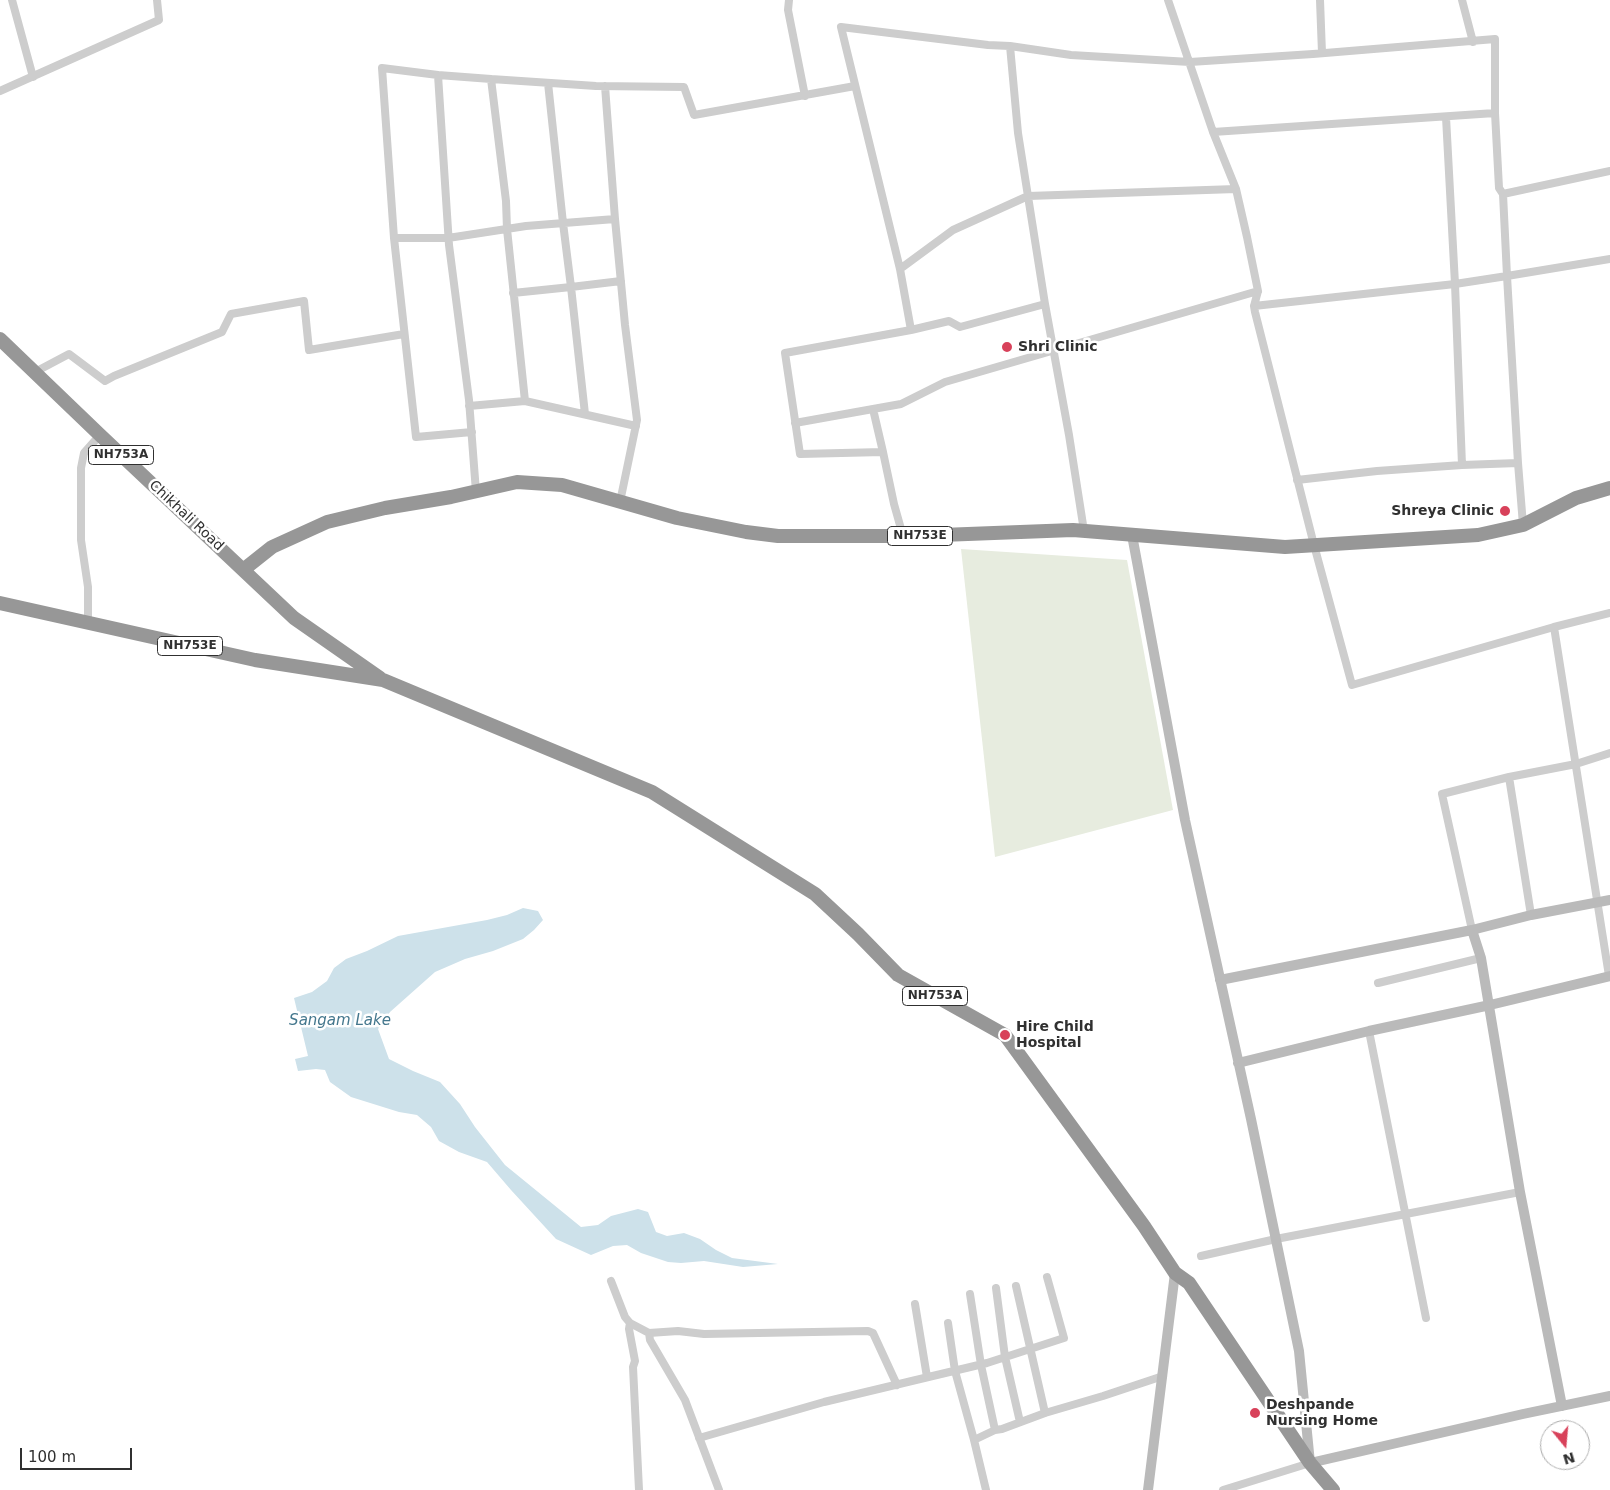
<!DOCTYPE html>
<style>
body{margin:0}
#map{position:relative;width:1610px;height:1490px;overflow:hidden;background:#fff;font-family:"DejaVu Sans",sans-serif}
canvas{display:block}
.north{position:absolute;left:1540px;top:1420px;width:50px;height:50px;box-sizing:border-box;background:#fff;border:1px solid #acacac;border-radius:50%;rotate:163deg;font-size:14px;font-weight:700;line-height:20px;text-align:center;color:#303030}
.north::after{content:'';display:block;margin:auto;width:18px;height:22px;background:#d8415a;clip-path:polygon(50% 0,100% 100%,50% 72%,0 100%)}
.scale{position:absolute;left:20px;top:1448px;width:112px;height:22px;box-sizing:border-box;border:2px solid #303030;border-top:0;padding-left:6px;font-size:15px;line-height:18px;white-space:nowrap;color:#303030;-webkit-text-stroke:4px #fff;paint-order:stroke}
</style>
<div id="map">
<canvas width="1610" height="1490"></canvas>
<div class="north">N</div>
<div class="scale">100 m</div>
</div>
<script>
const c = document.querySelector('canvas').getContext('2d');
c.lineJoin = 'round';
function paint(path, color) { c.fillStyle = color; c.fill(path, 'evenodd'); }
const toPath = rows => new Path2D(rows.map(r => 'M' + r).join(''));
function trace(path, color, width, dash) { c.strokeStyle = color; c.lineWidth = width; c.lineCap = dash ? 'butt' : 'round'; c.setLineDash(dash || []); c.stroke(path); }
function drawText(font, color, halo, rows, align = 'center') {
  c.font = font + ' "DejaVu Sans",sans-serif'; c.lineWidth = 5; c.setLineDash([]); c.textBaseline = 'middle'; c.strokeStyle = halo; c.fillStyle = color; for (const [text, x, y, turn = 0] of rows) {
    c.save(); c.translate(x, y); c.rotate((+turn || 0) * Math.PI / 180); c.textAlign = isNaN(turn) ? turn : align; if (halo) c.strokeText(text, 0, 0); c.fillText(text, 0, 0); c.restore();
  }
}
paint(toPath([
 [961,549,1127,560,1173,810,995,857]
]), '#e7ecdf');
paint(toPath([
 [523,908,538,911,543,920,534,930,523,939,493,951,465,959,435,972,390,1012,378,1029,389,1059,413,1071,440,1082,460,1104,475,1127,505,1165,581,1227,598,1225,611,1216,638,1209,648,1212,656,1232,667,1236,684,1233,700,1239,716,1250,732,1258,778,1264,743,1267,704,1261,681,1263,668,1262,641,1253,627,1245,613,1246,591,1255,556,1239,511,1190,487,1162,459,1152,439,1141,431,1127,417,1115,399,1112,351,1097,330,1082,325,1070,316,1069,298,1071,295,1059,308,1056,294,998,312,992,327,981,334,968,346,959,367,951,398,936,487,920,507,915]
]), '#cde1ea');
trace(toPath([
 [12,0,33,77],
 [789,0,788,10,805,96],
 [1168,0,1213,132,1236,189,1247,237,1258,291,1254,306,1255,312,1314,545,1352,685,1554,627],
 [1320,0,1322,53],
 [1462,0,1473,42],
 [1010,46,1018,133,1045,304],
 [438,75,491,79,506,201,507,229,525,401],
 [491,79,596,86,684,87,694,115,855,86],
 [605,86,615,219],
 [0,91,159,20,157,0],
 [1446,117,1455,284,1462,465,1518,463,1523,525],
 [1213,132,1495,113],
 [1503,194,1507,276,1610,259],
 [394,238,448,238,526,226,615,219,625,325,637,420,620,502],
 [900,269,953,230,1028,196,1236,189],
 [513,293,571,287,563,223,548,83],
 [1254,306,1455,284,1507,276,1518,463],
 [35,372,69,354,105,381,114,376,222,332,231,314,304,301,309,350,404,334],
 [469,406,525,401,636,426],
 [873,409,901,404,945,382,1258,291],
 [585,414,571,287,621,281],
 [795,423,873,409,883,452],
 [472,432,416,437,394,238,382,68,438,75,449,245,469,400,476,492],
 [1297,480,1377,471,1462,465],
 [1084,531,1069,435,1045,304,960,327,949,321,911,330,900,269,841,27,988,45,1010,46,1071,55,1190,62,1313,54,1495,39,1495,113,1499,188,1503,194,1610,171],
 [903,536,894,504,883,452,800,454,785,353,911,330],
 [88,624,88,587,81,540,81,468,84,453,100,435],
 [1509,777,1576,764,1610,753],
 [1472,930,1442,794,1509,777,1531,915],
 [1609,976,1554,627,1610,613],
 [1378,983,1481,958],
 [1369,1031,1426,1318],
 [1201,1256,1276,1239,1520,1192],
 [611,1281,625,1317,630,1323,649,1333,678,1331,704,1334,868,1331,873,1333,897,1385],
 [1016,1286,1045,1413],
 [996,1288,1005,1357,1020,1422],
 [970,1294,981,1365,995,1430],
 [915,1304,927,1377],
 [630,1323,629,1329,635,1361,633,1367,639,1490],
 [948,1323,955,1371,974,1440,986,1490],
 [649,1333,650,1340,685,1400,719,1490],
 [699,1438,824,1402,987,1363,1064,1338,1047,1277],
 [974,1440,995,1430,1002,1429,1045,1413,1103,1396,1163,1376],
 [1223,1490,1310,1463]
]), '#cdcdcd', 8);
trace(toPath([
 [1132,535,1185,820,1251,1119,1299,1351,1310,1463,1523,1414,1610,1396],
 [1472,930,1481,958,1520,1192,1562,1406],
 [1220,980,1472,930,1531,915,1610,900],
 [1238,1063,1369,1031,1490,1005,1610,976],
 [1148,1490,1175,1273]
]), '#bababa', 10);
trace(toPath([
 [0,339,100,435,294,618,380,678],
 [243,570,272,547,327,522,385,508,451,497,517,482,562,485,677,518,746,532,778,536,915,536,1073,530,1285,547,1478,535,1523,525,1576,498,1610,488],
 [0,603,255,660,383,680,652,792,815,894,858,934,898,975,1005,1035,1144,1226,1175,1273,1189,1283,1310,1463,1333,1490]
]), '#979797', 14);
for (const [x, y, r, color] of [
 [1007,347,6,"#d8415a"],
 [1505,511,6,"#d8415a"],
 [1005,1035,6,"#d8415a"],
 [1255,1413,6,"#d8415a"]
]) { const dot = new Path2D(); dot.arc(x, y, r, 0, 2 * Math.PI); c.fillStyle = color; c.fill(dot); trace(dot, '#fff', 2); }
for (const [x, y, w] of [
 [121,455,65],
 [920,536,65],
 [190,646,65],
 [935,996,65]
]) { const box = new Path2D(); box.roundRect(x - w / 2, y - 9.5, w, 19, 4); c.fillStyle = '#fff'; c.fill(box); trace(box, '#303030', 1); }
drawText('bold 12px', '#303030', null, [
 ["NH753A",121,455],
 ["NH753E",920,536],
 ["NH753E",190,646],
 ["NH753A",935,996]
]);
drawText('bold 14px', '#303030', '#fff', [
 ["Shri Clinic",1018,347],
 ["Shreya Clinic",1494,511,"right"],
 ["Hire Child",1016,1027],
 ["Hospital",1016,1043],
 ["Deshpande",1266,1405],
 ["Nursing Home",1266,1421]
], 'left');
drawText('14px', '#303030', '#fff', [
 ["Chikhali Road",186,516,43]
]);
drawText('italic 15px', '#44778d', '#fff', [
 ["Sangam Lake",340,1021]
]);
</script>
